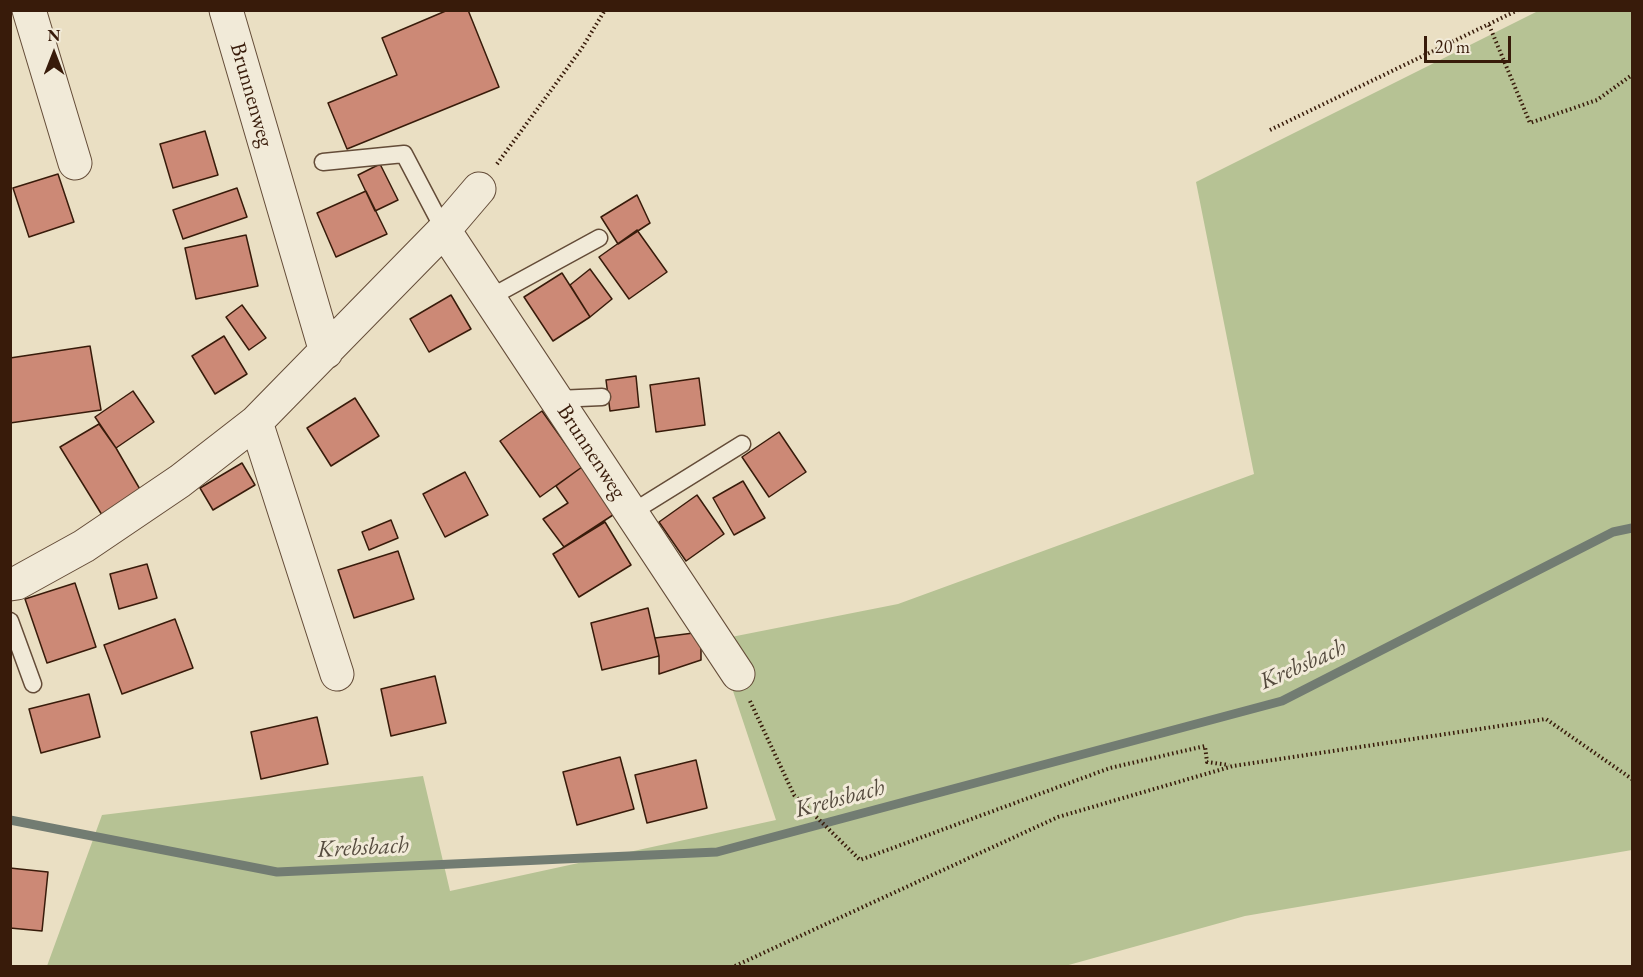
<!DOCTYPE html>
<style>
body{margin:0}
#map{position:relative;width:1643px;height:977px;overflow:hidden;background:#eadfc3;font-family:"EB Garamond",serif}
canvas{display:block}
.frame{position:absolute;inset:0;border:12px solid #381b0a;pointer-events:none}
.north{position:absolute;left:24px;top:24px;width:60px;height:60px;-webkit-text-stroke:4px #f1ead8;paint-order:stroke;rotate:0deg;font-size:16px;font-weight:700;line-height:24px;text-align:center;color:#381b0a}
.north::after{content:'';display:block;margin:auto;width:21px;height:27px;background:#381b0a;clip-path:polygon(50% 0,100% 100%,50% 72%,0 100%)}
.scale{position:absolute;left:1424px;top:36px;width:87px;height:27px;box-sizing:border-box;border:3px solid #381b0a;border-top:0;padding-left:8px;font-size:18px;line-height:21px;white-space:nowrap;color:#381b0a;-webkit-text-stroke:4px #f1ead8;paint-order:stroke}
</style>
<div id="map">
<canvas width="1643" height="977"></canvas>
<div class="frame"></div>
<div class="north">N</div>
<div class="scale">20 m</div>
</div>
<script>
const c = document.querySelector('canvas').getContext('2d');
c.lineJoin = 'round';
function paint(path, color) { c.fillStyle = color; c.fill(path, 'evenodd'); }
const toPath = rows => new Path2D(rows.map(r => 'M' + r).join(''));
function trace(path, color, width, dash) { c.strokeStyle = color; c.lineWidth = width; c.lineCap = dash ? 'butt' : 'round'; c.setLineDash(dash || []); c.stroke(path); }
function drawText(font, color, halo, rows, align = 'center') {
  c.font = font + ' "EB Garamond",serif'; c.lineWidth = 6; c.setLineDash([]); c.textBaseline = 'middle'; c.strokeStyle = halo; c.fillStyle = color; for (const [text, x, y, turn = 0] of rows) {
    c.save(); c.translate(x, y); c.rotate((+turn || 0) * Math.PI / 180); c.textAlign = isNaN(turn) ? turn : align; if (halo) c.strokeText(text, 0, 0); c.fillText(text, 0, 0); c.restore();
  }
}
paint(toPath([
 [1538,11,1632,11,1632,850,1245,916,1065,966,47,966,102,815,423,776,450,891,776,820,716,640,898,604,1254,474,1196,182]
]), '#b6c294');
trace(toPath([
 [10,820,277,872,717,852,1282,701,1613,532,1632,528]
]), '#727c72', 9);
const building = toPath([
 [448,10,468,10,499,87,347,149,328,103,397,75,382,38,448,10],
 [205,131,218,175,173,188,160,144,205,131],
 [380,164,398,200,375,211,358,175,380,164],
 [58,174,74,222,29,237,13,188,58,174],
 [237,188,247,217,183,239,173,210,237,188],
 [366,191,387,234,336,257,317,213,366,191],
 [637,195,650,223,618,244,601,217,637,195],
 [637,230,667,272,629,299,599,257,637,230],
 [246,235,258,286,196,299,185,248,246,235],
 [590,269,612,299,590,317,570,285,590,269],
 [562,273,590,317,553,341,524,297,562,273],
 [451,295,471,329,429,352,410,319,451,295],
 [242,305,266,338,249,350,226,317,242,305],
 [224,336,247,374,215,394,192,356,224,336],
 [90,346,101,410,10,423,10,358,90,346],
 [636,376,639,407,610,411,606,380,636,376],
 [699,378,705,425,656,432,650,385,699,378],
 [133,391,154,422,116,448,95,417,133,391],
 [355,398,379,436,331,466,307,428,355,398],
 [542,411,582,467,540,497,500,441,542,411],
 [99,424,116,448,141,491,102,515,60,447,99,424],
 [779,432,806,472,769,497,742,457,779,432],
 [242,463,255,485,213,510,200,488,242,463],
 [582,467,616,513,564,547,543,519,568,503,556,486,582,467],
 [465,472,488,515,445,537,423,494,465,472],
 [743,481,765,518,734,535,713,498,743,481],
 [697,495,724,534,686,561,659,522,697,495],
 [391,520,398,538,369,550,362,532,391,520],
 [605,522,631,565,579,597,553,554,605,522],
 [398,551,414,599,354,618,338,570,398,551],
 [147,564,157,598,119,609,110,574,147,564],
 [75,583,96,647,47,663,25,599,75,583],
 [648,608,659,656,602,670,591,623,648,608],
 [175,619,193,668,122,694,104,645,175,619],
 [701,632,701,660,659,674,659,656,655,638,701,632],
 [435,676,446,723,391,736,381,689,435,676],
 [89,694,100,737,41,753,29,709,89,694],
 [317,717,328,764,261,779,251,732,317,717],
 [620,757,634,809,577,825,563,772,620,757],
 [696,760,707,808,647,823,635,775,696,760],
 [10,868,48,872,42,931,10,928,10,868]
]);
paint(building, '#cc8976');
trace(building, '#381b0a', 1.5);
const service = toPath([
 [323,162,404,154,444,230],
 [489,298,599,238],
 [557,399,602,397],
 [631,513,742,444],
 [10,621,33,684]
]);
const minor = toPath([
 [29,10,75,163],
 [226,10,326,352],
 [444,230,738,674],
 [256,422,337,674],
 [10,584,17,583,84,546,180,481,256,422,444,230,479,189]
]);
trace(service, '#644c38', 19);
trace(minor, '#644c38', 35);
trace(toPath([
 [1489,25,1530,123,1597,100,1632,75],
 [1270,130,1518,10],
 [497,164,582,48,605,10],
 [750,701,794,795,860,860,1110,768,1205,746,1207,762,1229,765],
 [735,966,1058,817,1233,766,1546,719,1632,779]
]), '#381b0a', 4, [1.5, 3]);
trace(service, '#f1ead8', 16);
trace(minor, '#f1ead8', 33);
drawText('22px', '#381b0a', '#f1ead8', [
 ["Brunnenweg",251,95,74],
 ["Brunnenweg",591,452,57]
]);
drawText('italic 24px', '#554b3e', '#f1ead8', [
 ["Krebsbach",1303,665,-24],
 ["Krebsbach",840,799,-15],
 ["Krebsbach",363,848,-3]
]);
</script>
